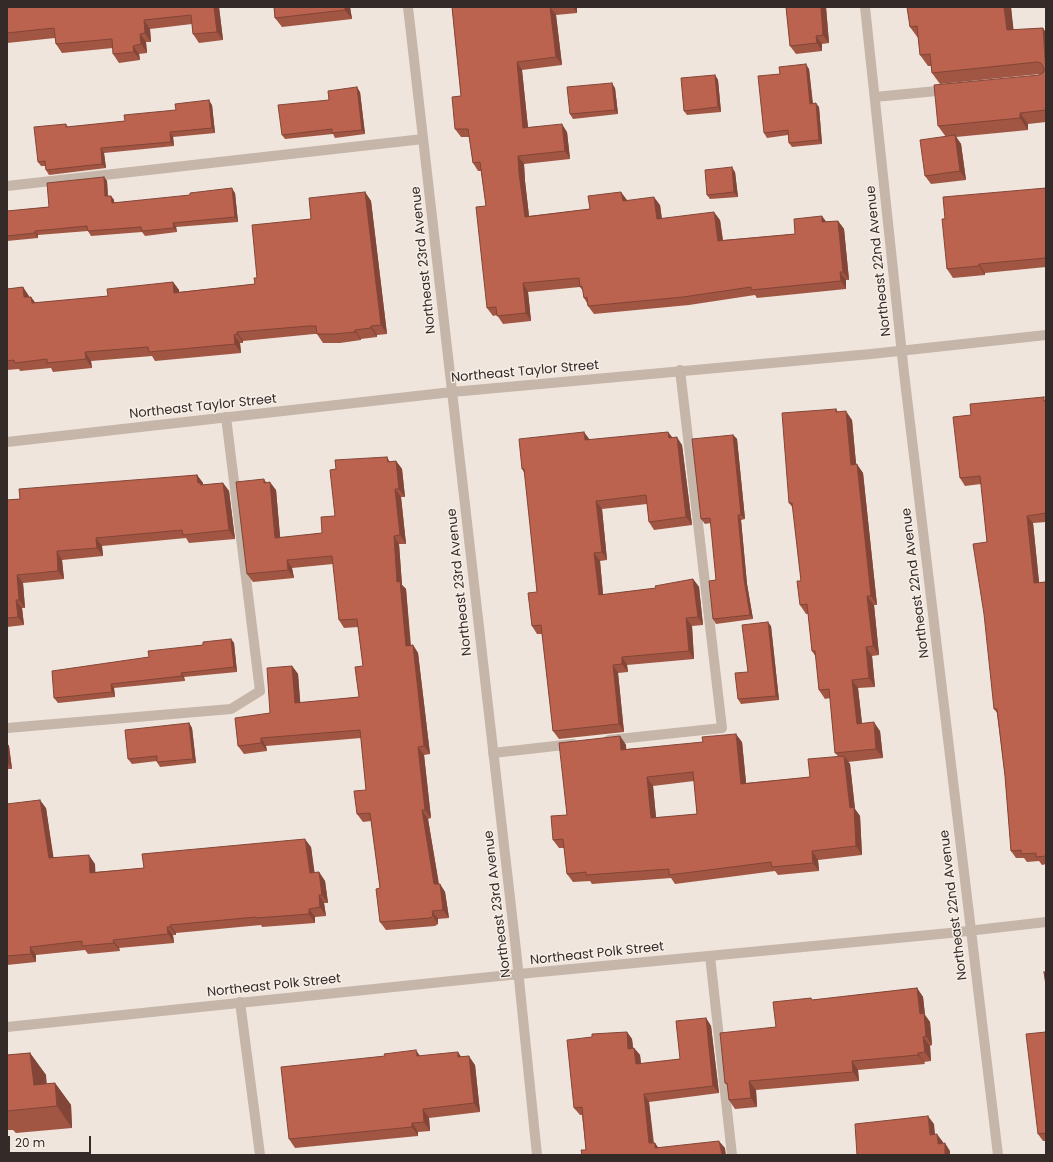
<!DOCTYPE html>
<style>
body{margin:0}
#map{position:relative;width:1053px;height:1162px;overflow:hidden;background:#efe5dc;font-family:Poppins,sans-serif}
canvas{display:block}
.frame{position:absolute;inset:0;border:8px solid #342b28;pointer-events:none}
.scale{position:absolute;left:8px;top:1136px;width:83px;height:18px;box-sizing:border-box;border:2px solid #342b28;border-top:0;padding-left:5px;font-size:12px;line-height:14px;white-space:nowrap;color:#342b28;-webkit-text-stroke:3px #f7efe7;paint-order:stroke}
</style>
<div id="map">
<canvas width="1053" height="1162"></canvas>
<div class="frame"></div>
<div class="scale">20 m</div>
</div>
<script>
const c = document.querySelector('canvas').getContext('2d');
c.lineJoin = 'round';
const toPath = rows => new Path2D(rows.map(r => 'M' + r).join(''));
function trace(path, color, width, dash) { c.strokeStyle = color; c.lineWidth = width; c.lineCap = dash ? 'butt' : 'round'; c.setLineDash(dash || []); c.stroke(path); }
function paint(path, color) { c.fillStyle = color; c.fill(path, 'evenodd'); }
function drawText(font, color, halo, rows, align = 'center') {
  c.font = font + ' Poppins,sans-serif'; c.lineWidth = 3; c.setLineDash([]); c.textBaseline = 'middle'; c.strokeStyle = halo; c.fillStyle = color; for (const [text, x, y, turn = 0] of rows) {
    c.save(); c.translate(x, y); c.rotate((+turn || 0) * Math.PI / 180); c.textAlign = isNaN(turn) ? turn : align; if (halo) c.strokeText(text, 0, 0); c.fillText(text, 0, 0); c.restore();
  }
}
trace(toPath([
 [875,97,947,90],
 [7,186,423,139],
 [7,728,231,709,260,691,226,417],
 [609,740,722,728,680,370],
 [493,753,573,744],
 [710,956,732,1155],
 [240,1002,260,1155]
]), '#c6b5a9', 10);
trace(toPath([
 [408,7,516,950,537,1155],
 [865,7,904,373,998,1155],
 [7,442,452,392,871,354,1046,335],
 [7,1027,519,974,950,933,1046,922]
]), '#c6b5a9', 10);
paint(toPath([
 [7,7,219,7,223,40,199,43,193,34,192,24,150,29,151,42,146,42,147,53,139,54,140,60,119,63,113,54,113,48,62,53,56,44,55,38,7,43],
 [274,7,350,7,352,19,282,27,275,18],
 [449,7,577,7,577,13,556,15,562,65,522,70,528,128,567,132,570,159,524,164,525,181,529,216,590,209,627,200,627,201,660,205,662,219,720,220,723,240,795,234,826,222,838,221,844,229,849,280,846,280,846,289,757,298,755,295,689,305,594,314,588,306,587,303,584,298,583,291,580,287,528,292,531,321,503,324,497,315,493,316,487,308,486,206,481,171,478,171,473,163,469,137,461,137,455,129,461,96,452,8,450,8],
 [786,7,826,7,829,43,822,44,822,51,796,54,790,46],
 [907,7,1011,7,1013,30,1043,28,1046,33,1046,122,1028,124,1028,130,956,137,961,144,966,180,931,184,925,176,946,137,938,126,1040,74,940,84,932,73,931,66,928,66,920,55,918,38,910,27],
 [809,69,813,103,819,107,822,144,792,147,789,143,788,135,767,138,764,133,780,74],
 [715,75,718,80,721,112,687,115,684,111],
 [615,88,618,114,573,119,570,114],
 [360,92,365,134,335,138,333,134,285,139,282,135],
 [212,105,215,133,173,137,174,146,104,153,106,168,49,175,46,170,45,166,41,166,38,162,66,124,68,127,125,121,176,110],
 [735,172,738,197,710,199,707,195],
 [104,177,107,181,108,196,111,196,114,200,114,203,235,193,238,222,176,227,177,232,145,236,142,232,91,236,88,231,38,235,38,238,7,241,7,211,49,207],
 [1046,188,1046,267,985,273,985,275,953,278,947,269,945,219],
 [365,192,371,201,387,334,377,335,377,337,361,339,361,340,340,343,323,343,317,334,314,334,243,341,243,343,240,343,241,353,155,361,152,356,91,361,92,368,53,372,51,368,20,371,19,369,7,370,7,289,23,287,29,297,31,297,35,303,108,296,173,282,179,290,179,292,255,284,257,278,311,219],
 [1046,400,1046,522,1033,523,1039,583,1046,582,1046,864,1042,865,1039,861,1027,862,1024,858,1016,858,1011,851,1005,776,997,713,994,709,987,542,981,484,965,486,960,478,971,415],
 [836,409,838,412,852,420,856,464,863,473,877,605,874,605,879,655,872,656,875,687,858,688,862,723,880,731,883,758,848,762,850,764,855,809,860,816,862,855,818,860,819,871,778,875,775,871,675,884,671,878,592,884,590,881,573,882,567,874,564,848,559,848,553,840,567,815,620,736,626,745,626,749,742,742,746,783,810,777,838,756,835,753,830,698,825,699,819,690,816,657,812,651,808,614,806,614,800,605,801,581,793,508,789,503],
 [694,781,697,814,656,818,653,786],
 [668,432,672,437,682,445,692,525,654,530,649,522,647,504,602,509,607,560,600,561,603,595,656,588,693,579,699,587,703,625,692,626,694,659,627,665,628,672,618,673,624,732,559,739,553,731,542,634,537,634,532,626,537,592,525,474,522,469,589,440],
 [733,435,737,439,745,519,741,520,747,584,753,619,716,624,713,619,716,580,711,523,705,524,701,519],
 [387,457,390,462,396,461,402,469,405,497,401,497,406,544,399,544,402,585,406,589,411,645,413,645,418,653,430,754,424,755,431,818,428,819,439,884,440,884,445,892,449,918,438,919,438,924,435,926,386,930,380,922,380,888,371,821,363,822,357,814,366,790,361,738,266,746,267,751,244,754,238,746,270,713,292,666,298,674,300,703,359,697,363,666,358,627,344,628,339,620,333,564,292,568,294,578,253,582,247,574,264,479,266,482,276,490,280,538,322,533,335,516,336,469],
 [197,475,203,483,203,485,223,483,229,491,235,539,189,543,186,538,102,546,103,556,62,560,64,579,23,583,25,608,22,608,24,625,7,627,7,500,20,499],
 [771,626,779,700,741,704,738,699,748,672],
 [231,639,234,643,237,672,184,677,185,681,114,688,115,697,58,703,54,698,149,657],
 [189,723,192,728,196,763,160,767,157,762,157,761,132,764,128,759],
 [7,743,9,746,12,769,7,769],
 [7,804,46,808,53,858,95,864,95,872,144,868,311,847,314,873,319,872,325,881,328,903,324,903,326,916,315,917,315,923,262,927,261,925,176,933,176,935,173,935,174,943,119,948,120,951,88,954,85,950,36,955,36,962,7,965],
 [917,988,923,997,925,1015,930,1022,932,1045,930,1046,931,1061,924,1062,925,1064,858,1070,859,1081,756,1090,757,1107,735,1109,729,1100,728,1086,725,1083,776,1027,813,1000],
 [706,1018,711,1026,719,1093,649,1102,654,1143,655,1143,658,1148,725,1148,586,1150,582,1115,580,1115,574,1108,627,1032,632,1039,633,1048,634,1048,640,1055,641,1064,680,1059],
 [1046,1032,1046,1141,1043,1141,1038,1134],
 [30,1053,46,1075,46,1084,55,1083,71,1105,72,1128,16,1133,13,1130,7,1130,7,1055],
 [420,1056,461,1057,475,1065,480,1112,429,1118,430,1131,418,1132,418,1136,295,1148,289,1139]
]), '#a15543');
paint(toPath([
 [214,7,219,7,223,40,217,32],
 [345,7,350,7,352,19,345,10],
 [550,7,556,15,562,65,556,57],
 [573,7,577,7,577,13],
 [821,7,826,7,829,43,823,35],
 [1004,7,1011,7,1015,42,1007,30],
 [144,20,150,29,151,42,145,33],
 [1043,28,1046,33,1046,72],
 [140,34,146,42,147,53,141,44],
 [816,36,822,44,822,51,817,43],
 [133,46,139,54,140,60,134,52],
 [517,62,522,70,529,137,523,128],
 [806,64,809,69,813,108,810,104],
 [715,75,718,80,721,112,718,107],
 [612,83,615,88,618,114,615,110],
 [357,87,360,92,365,134,362,130],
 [209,100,212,105,215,133,212,128],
 [816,103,819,107,822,144,819,140],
 [1020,113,1028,124,1028,130,1020,118],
 [562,124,567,132,570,159,565,151],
 [170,132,173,137,174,146,171,142],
 [955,135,961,144,966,180,960,171],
 [101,148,104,153,106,168,102,164],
 [518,156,524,164,525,181,530,225,525,217,519,173],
 [732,167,735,172,738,197,734,192],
 [104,177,107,181,108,201,105,196],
 [232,188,235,193,238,222,235,217],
 [365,192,371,201,387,334,381,325],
 [621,192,627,200,628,210,623,201],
 [111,196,114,200,115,208,112,203],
 [654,197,660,205,663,228,657,219],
 [714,212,720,220,724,249,718,241],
 [822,216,828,224,822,222],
 [838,221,844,229,849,280,843,272],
 [173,223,176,227,177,232,174,228],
 [35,231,38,235,38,238,35,233],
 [979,264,985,273,985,275,979,266],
 [840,272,846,280,846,289,841,281],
 [173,282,179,290,180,301,174,293],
 [523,283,528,292,531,321,526,313],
 [23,287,29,296,30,306,24,297],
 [31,297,37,305,32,303],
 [371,326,377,335,377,337,371,328],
 [355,330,361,339,361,340,355,332],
 [237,332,243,341,243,343,237,334],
 [234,335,240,343,241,353,235,344],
 [85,352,91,361,92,368,86,359],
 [846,411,852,420,857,474,851,465],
 [584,432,590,440,585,440],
 [668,432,674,440,669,438],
 [733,435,737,439,745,519,741,515],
 [677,437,682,445,692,525,686,517],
 [396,461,402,469,405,497,399,489],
 [857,464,863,473,877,605,871,596],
 [197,475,203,483,203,487,206,491,198,483],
 [270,482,276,490,281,546,275,538],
 [223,483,229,491,235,539,229,530],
 [395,489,401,497,406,544,400,535],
 [596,501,602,509,607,560,602,552],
 [738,515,741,520,747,584,753,619,750,615,744,579],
 [1027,516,1033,523,1040,591,1034,583],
 [394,536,399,544,402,585,406,589,411,654,406,646,397,582],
 [96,538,102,546,103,556,97,548],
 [57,551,62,560,64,579,58,571],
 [594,553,600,561,604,604,599,595],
 [287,560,292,568,294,578,288,570],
 [17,575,23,583,25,608,19,600],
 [693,579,699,587,703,625,698,617],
 [867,596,874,605,879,655,873,646],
 [16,600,22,608,24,625,18,617],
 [686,618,692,626,694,659,689,651],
 [768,622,771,626,779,700,776,696],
 [231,639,234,643,237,672,234,667],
 [413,645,418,653,430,754,424,746],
 [866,647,872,656,875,687,869,678],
 [622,657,627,665,628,672,622,664],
 [613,665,618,673,624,732,619,724],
 [292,666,298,674,301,711,295,703],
 [181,673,184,677,185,681,182,676],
 [852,680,858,688,863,733,857,724],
 [111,684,114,688,115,697,112,692],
 [874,722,880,731,883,758,876,749],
 [189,723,192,728,196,763,193,759],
 [736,734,742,742,747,792,741,784],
 [620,736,626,745,627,759,621,750],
 [261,738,266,746,267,751,261,743],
 [7,743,9,746,12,769,7,762],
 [418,747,424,755,431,818,425,810],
 [844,756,850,764,855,809,860,816,862,855,856,846,850,808],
 [647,777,653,786,657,827,651,818],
 [40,800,46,808,55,867,49,858],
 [422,810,428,819,440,892,434,884],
 [305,839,311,847,316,882,310,873],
 [812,851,818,860,819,871,813,863],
 [89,855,95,864,96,881,90,873],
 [319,872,325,881,328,903,322,895],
 [440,884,445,892,449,918,443,910],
 [319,895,324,903,326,916,320,907],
 [309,909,315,917,315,923,309,914],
 [432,911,438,919,438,924,433,916],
 [170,925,176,933,176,935,170,927],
 [167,927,173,935,174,943,168,934],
 [113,940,119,948,120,951,114,943],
 [30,947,36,955,36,962,31,954],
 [917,988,923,997,925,1015,930,1022,932,1045,926,1036,920,1014],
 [706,1018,711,1026,719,1093,713,1086],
 [627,1032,632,1039,634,1056,628,1049],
 [923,1037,930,1046,931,1061,925,1052],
 [634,1048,640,1055,642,1072,636,1064],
 [416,1050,422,1059,417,1056],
 [458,1052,464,1061,458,1057],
 [30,1053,46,1075,49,1107,34,1085],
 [918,1053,924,1062,925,1064,918,1055],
 [469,1056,475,1065,480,1112,474,1103],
 [852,1061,858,1070,859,1081,853,1072],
 [749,1081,756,1090,757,1107,751,1098],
 [55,1083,71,1105,72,1128,57,1106],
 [644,1094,649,1102,654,1151,649,1143],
 [423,1109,429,1118,430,1131,424,1122],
 [928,1116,934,1124,936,1143,930,1135],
 [412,1123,418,1132,418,1136,412,1127],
 [937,1134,943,1142,944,1152,938,1144],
 [719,1141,725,1148,726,1155,722,1155],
 [655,1143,660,1150,655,1148],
 [945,1143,950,1151,950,1155,945,1155]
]), '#834537');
const building = toPath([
 [7,7,214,7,217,32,193,34,191,15,144,20,145,33,140,34,141,44,133,46,134,52,113,54,112,39,56,44,54,28,7,33,7,7],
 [274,7,345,7,345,10,275,18,274,7],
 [452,7,550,7,556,57,517,62,523,128,562,124,565,151,518,156,519,173,525,217,590,209,588,196,621,192,623,201,654,197,657,219,714,212,718,241,795,234,794,219,822,216,822,222,838,221,843,272,840,272,841,281,751,290,751,287,683,297,588,306,587,297,584,298,582,286,580,287,579,278,523,283,526,313,497,316,496,307,487,308,476,207,486,206,480,162,473,163,468,129,455,129,452,97,461,96,452,7],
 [786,7,821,7,823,35,816,36,817,43,790,46,786,7],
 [907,7,1004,7,1007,30,1043,28,1046,72,1046,110,1020,113,1020,118,938,126,934,85,1039,75,1044,72,1044,68,1041,63,1037,62,932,73,930,54,920,55,917,26,910,27,907,7],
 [806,64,810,104,816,103,819,140,789,143,788,130,764,133,758,76,780,74,779,67,806,64],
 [715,75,718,107,684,111,681,78,715,75],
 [612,83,615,110,570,114,567,87,612,83],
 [357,87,362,130,332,133,332,129,282,135,278,105,329,100,328,91,357,87],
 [209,100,212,128,170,132,171,142,101,148,102,164,46,170,45,161,38,162,34,127,66,124,66,127,125,121,124,115,176,110,175,104,209,100],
 [955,135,960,171,925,176,920,140,955,135],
 [732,167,734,192,707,195,705,170,732,167],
 [104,177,105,196,111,196,112,203,190,195,190,193,232,188,235,217,173,223,174,228,142,231,141,227,88,231,87,226,35,231,35,233,7,236,7,211,49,207,47,183,104,177],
 [1046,188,1046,258,979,264,979,266,947,269,942,219,945,219,943,197,1046,188],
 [365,192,381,325,371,326,371,328,355,330,355,332,334,334,317,334,316,326,309,326,237,332,237,334,234,335,235,344,149,352,148,347,85,352,86,359,47,363,47,359,15,363,14,360,7,361,7,289,23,287,24,297,31,297,32,303,108,296,107,289,173,282,174,293,255,284,254,278,257,278,252,225,311,219,309,198,365,192],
 [1044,397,1044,401,1046,401,1046,513,1027,516,1034,583,1046,582,1046,856,1036,857,1036,853,1021,854,1021,850,1011,851,1005,776,997,709,994,709,984,614,973,544,987,542,980,476,960,478,953,417,971,415,970,404,1044,397],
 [836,409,836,412,846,411,851,465,857,464,871,596,867,596,873,646,866,647,869,678,852,680,857,724,874,722,876,749,835,753,829,689,819,690,815,651,812,651,807,604,800,605,797,581,801,581,792,503,789,503,782,413,836,409],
 [584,432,585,440,668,432,669,438,677,437,686,517,649,522,646,495,596,501,602,552,594,553,599,595,656,588,655,586,693,579,698,617,686,618,689,651,622,657,622,664,613,665,619,724,553,731,541,625,532,626,528,593,537,592,524,469,522,469,519,439,584,432],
 [733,435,741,515,738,515,744,579,750,615,713,619,709,581,716,580,710,518,701,519,692,439,733,435],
 [387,457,388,462,396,461,399,489,395,489,400,535,394,536,397,582,400,581,406,646,413,645,424,746,418,747,425,810,422,810,434,884,440,884,443,910,432,911,433,916,430,918,380,922,376,889,380,888,370,813,357,814,354,791,366,790,360,730,261,738,261,743,238,746,235,718,270,713,267,668,292,666,295,703,359,697,355,667,363,666,357,619,339,620,332,556,287,560,288,570,247,574,236,482,264,479,264,483,270,482,275,538,322,533,321,517,335,516,330,470,336,469,335,460,387,457],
 [197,475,198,483,200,483,201,485,223,483,229,530,183,535,182,530,96,538,97,548,57,551,58,571,17,575,19,600,16,600,18,617,7,618,7,500,20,499,19,489,197,475],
 [768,622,776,696,738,699,735,673,748,672,742,625,768,622],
 [231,639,234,667,181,673,182,676,111,684,112,692,54,698,52,671,149,657,148,651,203,645,203,642,231,639],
 [189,723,193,759,157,762,157,756,128,759,125,730,189,723],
 [736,734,741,784,810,777,808,759,844,756,850,808,854,807,856,846,812,851,813,863,772,867,771,862,669,875,669,869,586,875,586,872,567,874,563,839,553,840,551,816,567,815,559,743,620,736,621,750,703,742,702,737,736,734],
 [693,772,697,814,651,818,647,777,693,772],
 [40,800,49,858,89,855,90,873,144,868,142,854,305,839,310,873,319,872,322,895,319,895,320,907,309,909,309,914,256,918,256,917,170,925,170,927,167,927,168,934,113,940,114,943,82,946,82,941,30,947,31,954,7,956,7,804,40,800],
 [1044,972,1046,972,1046,985,1044,972],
 [917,988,920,1014,924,1013,926,1036,923,1037,925,1052,918,1053,918,1055,852,1061,853,1072,749,1081,751,1098,729,1100,727,1083,725,1083,720,1033,776,1027,773,1002,811,998,812,1000,917,988],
 [706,1018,713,1086,644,1094,649,1143,655,1143,655,1148,719,1141,722,1155,582,1155,581,1150,586,1150,582,1107,574,1108,567,1040,592,1037,592,1034,627,1032,628,1049,634,1048,636,1064,680,1059,676,1021,706,1018],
 [1046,1032,1046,1133,1038,1134,1026,1034,1046,1032],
 [416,1050,417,1056,458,1052,458,1057,469,1056,474,1103,423,1109,424,1122,412,1123,412,1127,289,1139,281,1067,385,1056,384,1054,416,1050],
 [30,1053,34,1085,55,1083,57,1106,7,1111,7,1055,30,1053],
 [928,1116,930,1135,937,1134,938,1144,945,1143,945,1155,857,1155,855,1124,928,1116]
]);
paint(building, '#bb634e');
trace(building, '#834537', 1);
drawText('13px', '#342b28', '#f7efe7', [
 ["Northeast 23rd Avenue",424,260,-96],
 ["Northeast 22nd Avenue",879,261,-96],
 ["Northeast Taylor Street",525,372,-5],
 ["Northeast Taylor Street",203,407,-6],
 ["Northeast 23rd Avenue",460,582,-96],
 ["Northeast 22nd Avenue",916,583,-97],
 ["Northeast 23rd Avenue",498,904,-97],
 ["Northeast 22nd Avenue",954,905,-97],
 ["Northeast Polk Street",597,954,-6],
 ["Northeast Polk Street",274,986,-6]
]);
</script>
